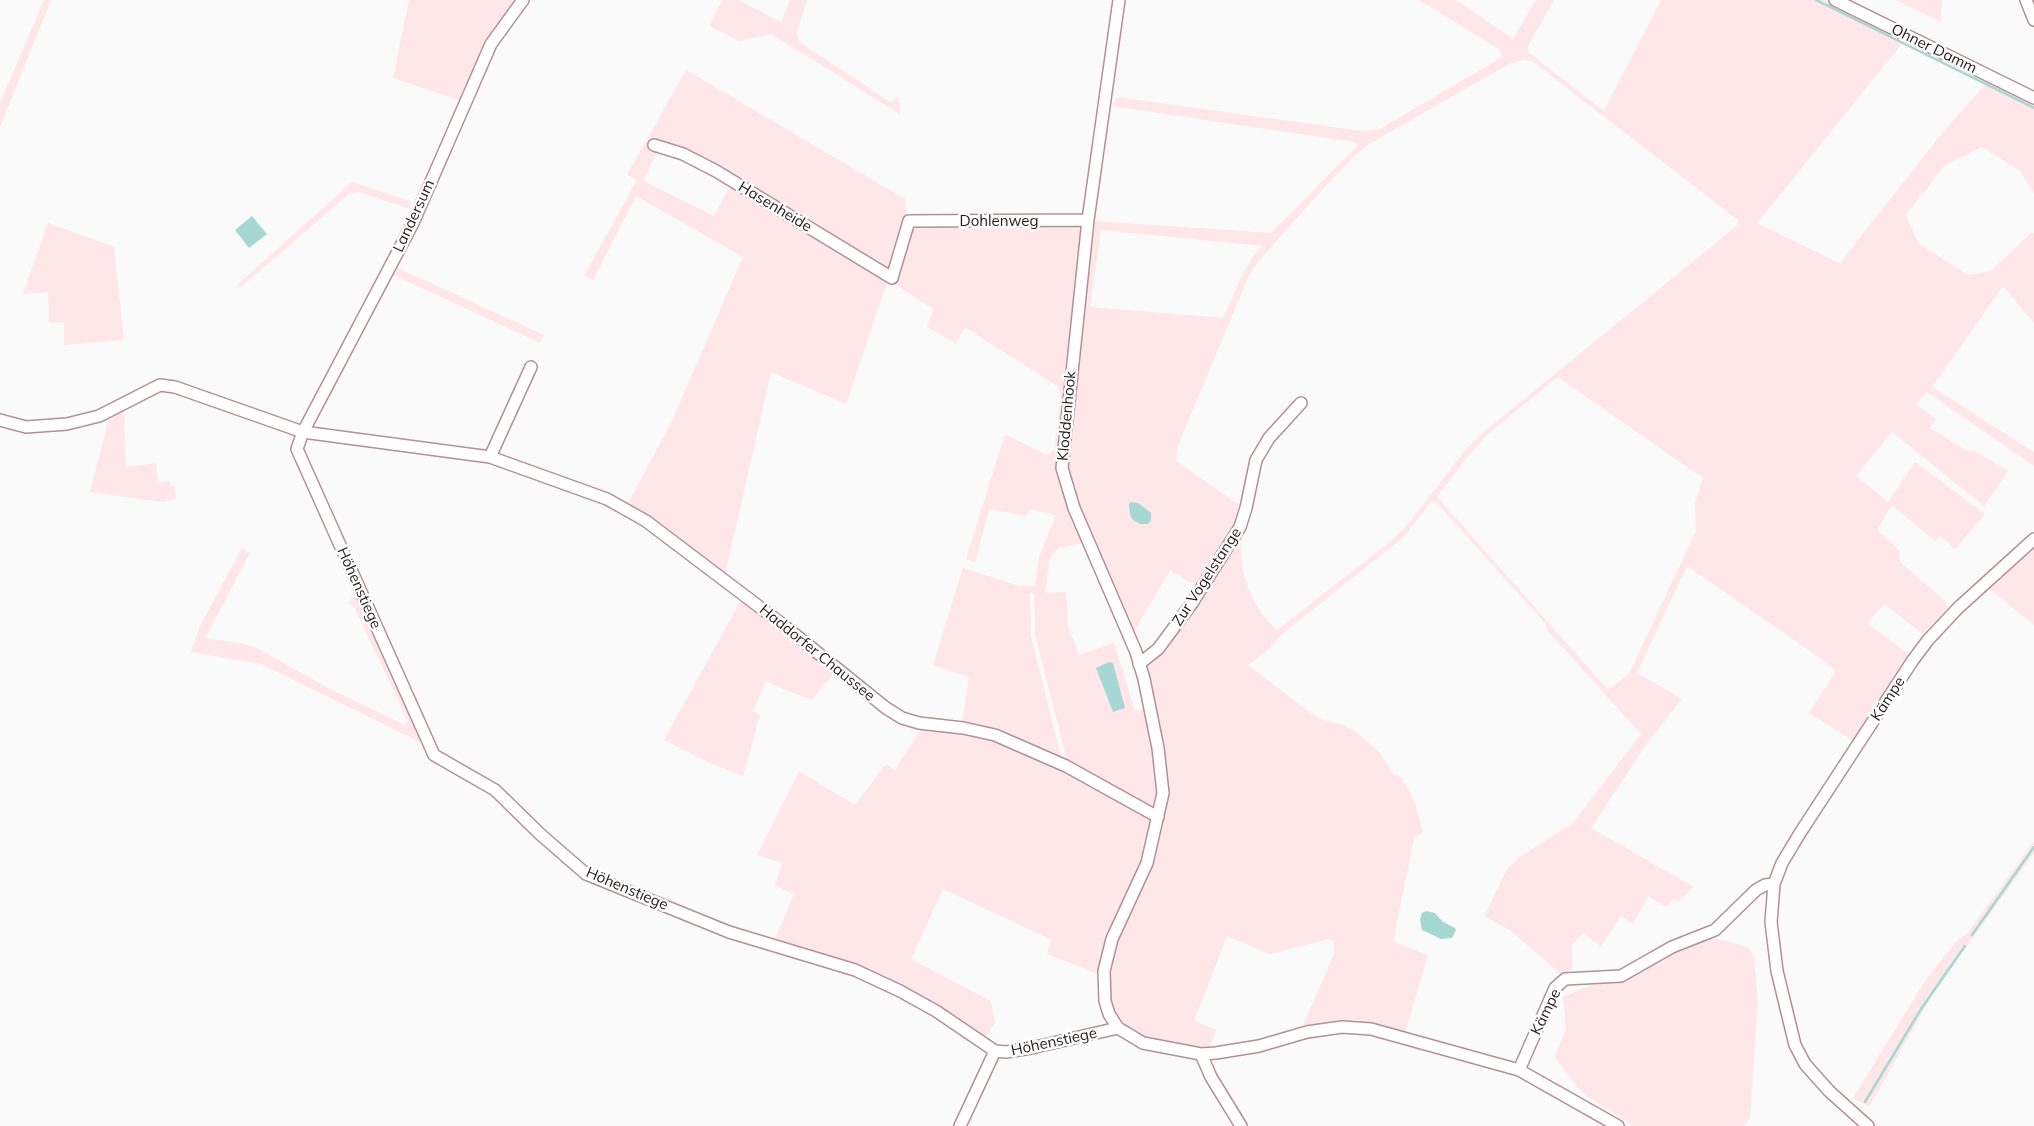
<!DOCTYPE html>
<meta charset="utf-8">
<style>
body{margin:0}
canvas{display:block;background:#fafafa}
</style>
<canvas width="2034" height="1126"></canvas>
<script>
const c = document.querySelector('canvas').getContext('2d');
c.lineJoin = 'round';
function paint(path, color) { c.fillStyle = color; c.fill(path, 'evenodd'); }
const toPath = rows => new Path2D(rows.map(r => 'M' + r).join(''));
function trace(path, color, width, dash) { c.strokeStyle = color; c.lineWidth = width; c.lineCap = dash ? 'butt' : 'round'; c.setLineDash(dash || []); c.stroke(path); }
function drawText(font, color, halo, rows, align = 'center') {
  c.font = font + ' Mulish,sans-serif'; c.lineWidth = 5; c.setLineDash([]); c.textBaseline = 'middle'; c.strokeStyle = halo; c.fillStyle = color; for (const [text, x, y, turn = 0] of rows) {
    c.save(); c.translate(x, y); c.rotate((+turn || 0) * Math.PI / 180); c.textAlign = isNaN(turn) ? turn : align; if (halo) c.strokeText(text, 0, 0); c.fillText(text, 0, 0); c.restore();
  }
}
paint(toPath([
 [44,0,51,0,0,127,0,103],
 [409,0,515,0,496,26,461,101,393,78],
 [722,0,738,0,781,22,790,0,807,0,797,31,799,42,892,103,898,96,900,114,771,34,739,41,710,26],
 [1419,0,1456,0,1513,39,1536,0,1554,0,1528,46,1529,53,1604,111,1661,0,1824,0,1905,40,1757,223,1841,264,1843,259,1943,132,1990,79,2034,99,2034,193,2019,170,1982,147,1945,165,1906,215,1918,243,1968,275,1991,271,2031,233,2034,233,2034,323,2003,286,1932,387,2034,452,2034,466,1927,392,1916,404,1936,419,1930,428,1965,450,1975,451,2008,471,1984,506,1892,432,1856,476,1888,502,1915,462,1985,514,1955,549,1940,536,1935,541,1892,505,1877,530,1899,550,1900,562,1945,601,1947,609,1923,634,1884,604,1867,623,1911,656,1855,742,1809,713,1836,671,1813,653,1687,566,1637,673,1682,699,1648,742,1591,828,1694,887,1678,902,1674,899,1666,907,1648,896,1633,924,1621,916,1601,946,1583,933,1572,945,1573,968,1563,976,1510,930,1485,917,1488,908,1506,871,1518,858,1573,823,1641,734,1547,630,1546,624,1435,501,1429,504,1404,537,1282,634,1268,650,1248,665,1310,713,1323,720,1339,724,1354,730,1379,752,1394,775,1401,777,1415,803,1423,832,1414,839,1393,942,1428,955,1405,1033,1401,1034,1370,1025,1342,1023,1301,1030,1335,952,1333,941,1329,939,1270,954,1227,936,1194,1021,1216,1030,1208,1051,1147,1041,1120,1026,1107,1001,1107,970,1115,941,1149,863,1166,792,1161,750,1148,680,1143,665,1160,653,1182,624,1243,530,1241,551,1243,572,1250,593,1261,613,1277,630,1386,545,1405,528,1467,448,1486,430,1738,225,1738,220,1532,61,1523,60,1511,63,1369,144,1353,157,1302,212,1258,262,1249,275,1177,448,1176,461,1236,503,1244,505,1236,527,1196,586,1170,570,1132,635,1093,541,1058,548,1050,558,1045,593,1066,592,1068,626,1079,655,1114,643,1135,711,1147,708,1156,749,1160,792,1144,863,1109,940,1101,975,1047,954,1052,940,943,889,911,959,991,1001,995,1023,986,1037,931,1002,878,973,853,964,775,940,794,894,775,886,782,863,757,855,799,771,855,805,886,764,895,770,922,728,992,738,1066,769,1068,764,1035,634,1034,593,1030,593,1031,636,1062,761,995,733,962,723,969,677,933,665,963,568,1019,586,1035,586,1039,557,1056,515,1029,509,1027,516,989,509,975,562,966,559,1004,437,1007,435,1046,455,1054,451,1061,393,1057,386,965,327,956,344,927,327,934,309,894,284,912,224,1085,223,1067,377,1073,381,1095,221,1271,233,1357,146,1354,142,1112,106,1117,97,1361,131,1380,129,1502,57,1499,49],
 [1101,230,1264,246,1254,255,1242,275,1223,318,1090,307],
 [1558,377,1703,478,1695,503,1696,531,1629,674,1608,690,1437,497,1464,461,1489,433],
 [1896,0,1942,0,1941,22],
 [686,70,905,199,907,221,890,274,661,144,643,181,714,216,731,185,888,280,846,404,771,372,725,575,627,505,671,423,743,257,636,196,593,280,584,276,637,180,627,175],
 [352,182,412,202,410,209,359,192,350,193,240,288,237,285],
 [48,223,114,247,124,340,64,345,64,322,49,323,48,292,23,294],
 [398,268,544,335,540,343,394,275],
 [124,409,126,467,156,463,158,482,170,481,171,486,175,486,176,499,163,502,90,492,109,418],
 [2034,544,2034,625,1987,587],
 [242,548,250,553,205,638,245,644,261,650,328,688,405,725,408,721,355,609,349,603,356,591,423,737,420,742,261,664,191,652,200,626],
 [741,600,777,627,833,674,812,700,766,682,753,711,760,715,743,776,708,762,664,740],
 [2034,841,2034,853,1934,992,1869,1107,1853,1098,1925,981,1954,944,1961,937,1967,934],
 [1716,939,1748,947,1754,956,1758,1001,1750,1117,1744,1126,1633,1126,1581,1092,1555,1057,1566,1028,1563,997,1699,940]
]), '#fee6e9');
paint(toPath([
 [252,216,267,234,249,248,235,230],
 [1131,502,1138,503,1151,513,1151,520,1148,524,1140,524,1132,519,1130,514,1129,504],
 [1109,662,1113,663,1125,708,1113,712,1096,668],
 [1426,911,1435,913,1443,922,1455,928,1456,930,1452,938,1441,939,1422,930,1420,919,1422,913]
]), '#a5d8d2');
trace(toPath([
 [1816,0,2034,108],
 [1972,935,2034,847],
 [1865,1102,1921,1009,1965,946]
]), '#a5d8d2', 2.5);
const minor = toPath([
 [523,0,491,44,413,223,303,432,297,449,434,755,495,790,540,834,586,874,729,932,855,970,900,991,936,1011,995,1051,1006,1052,1031,1048,1118,1028],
 [1119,0,1088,220,1062,468,1074,508,1136,652,1144,679,1158,748,1163,793,1147,863,1112,939,1104,971,1105,1001,1109,1014,1118,1028,1143,1043,1201,1054,1216,1053,1259,1046,1307,1032,1342,1027,1371,1029,1519,1070,1618,1126],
 [1835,0,2034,98],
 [2026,0,2034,20],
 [654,145,683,154,716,171,892,278,909,221,1088,220],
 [0,420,26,427,67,424,99,416,160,385,175,387,303,432,490,457,607,499,646,521,782,624,886,708,902,718,919,723,963,728,995,735,1066,766,1158,817],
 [490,457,531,367],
 [1139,664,1158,649,1192,603,1240,527,1246,508,1256,460,1269,438,1301,403],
 [1201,1054,1211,1077,1241,1126],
 [1519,1070,1555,988,1565,979,1621,976,1672,947,1715,930,1756,890,1765,885,1774,884],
 [960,1126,995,1051],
 [1868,1126,1829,1091,1805,1064,1795,1045,1777,971,1771,922,1774,884,1782,863,1800,833,1913,660,1928,640,1958,608,2034,539]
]);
trace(minor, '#b09196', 14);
trace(minor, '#fff', 11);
drawText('15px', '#24191b', '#fff', [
 ["Ohner Damm",1934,49,26],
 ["Hasenheide",775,207,31],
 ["Landersum",414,216,-65],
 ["Dohlenweg",999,221],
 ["Kloddenhook",1067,416,-85],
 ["Zur Vogelstange",1207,577,-57],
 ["Höhenstiege",359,588,66],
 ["Haddorfer Chaussee",817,653,39],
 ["Kämpe",1888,699,-57],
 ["Höhenstiege",627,889,23],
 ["Kämpe",1546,1012,-64],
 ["Höhenstiege",1054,1042,-12]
]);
</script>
